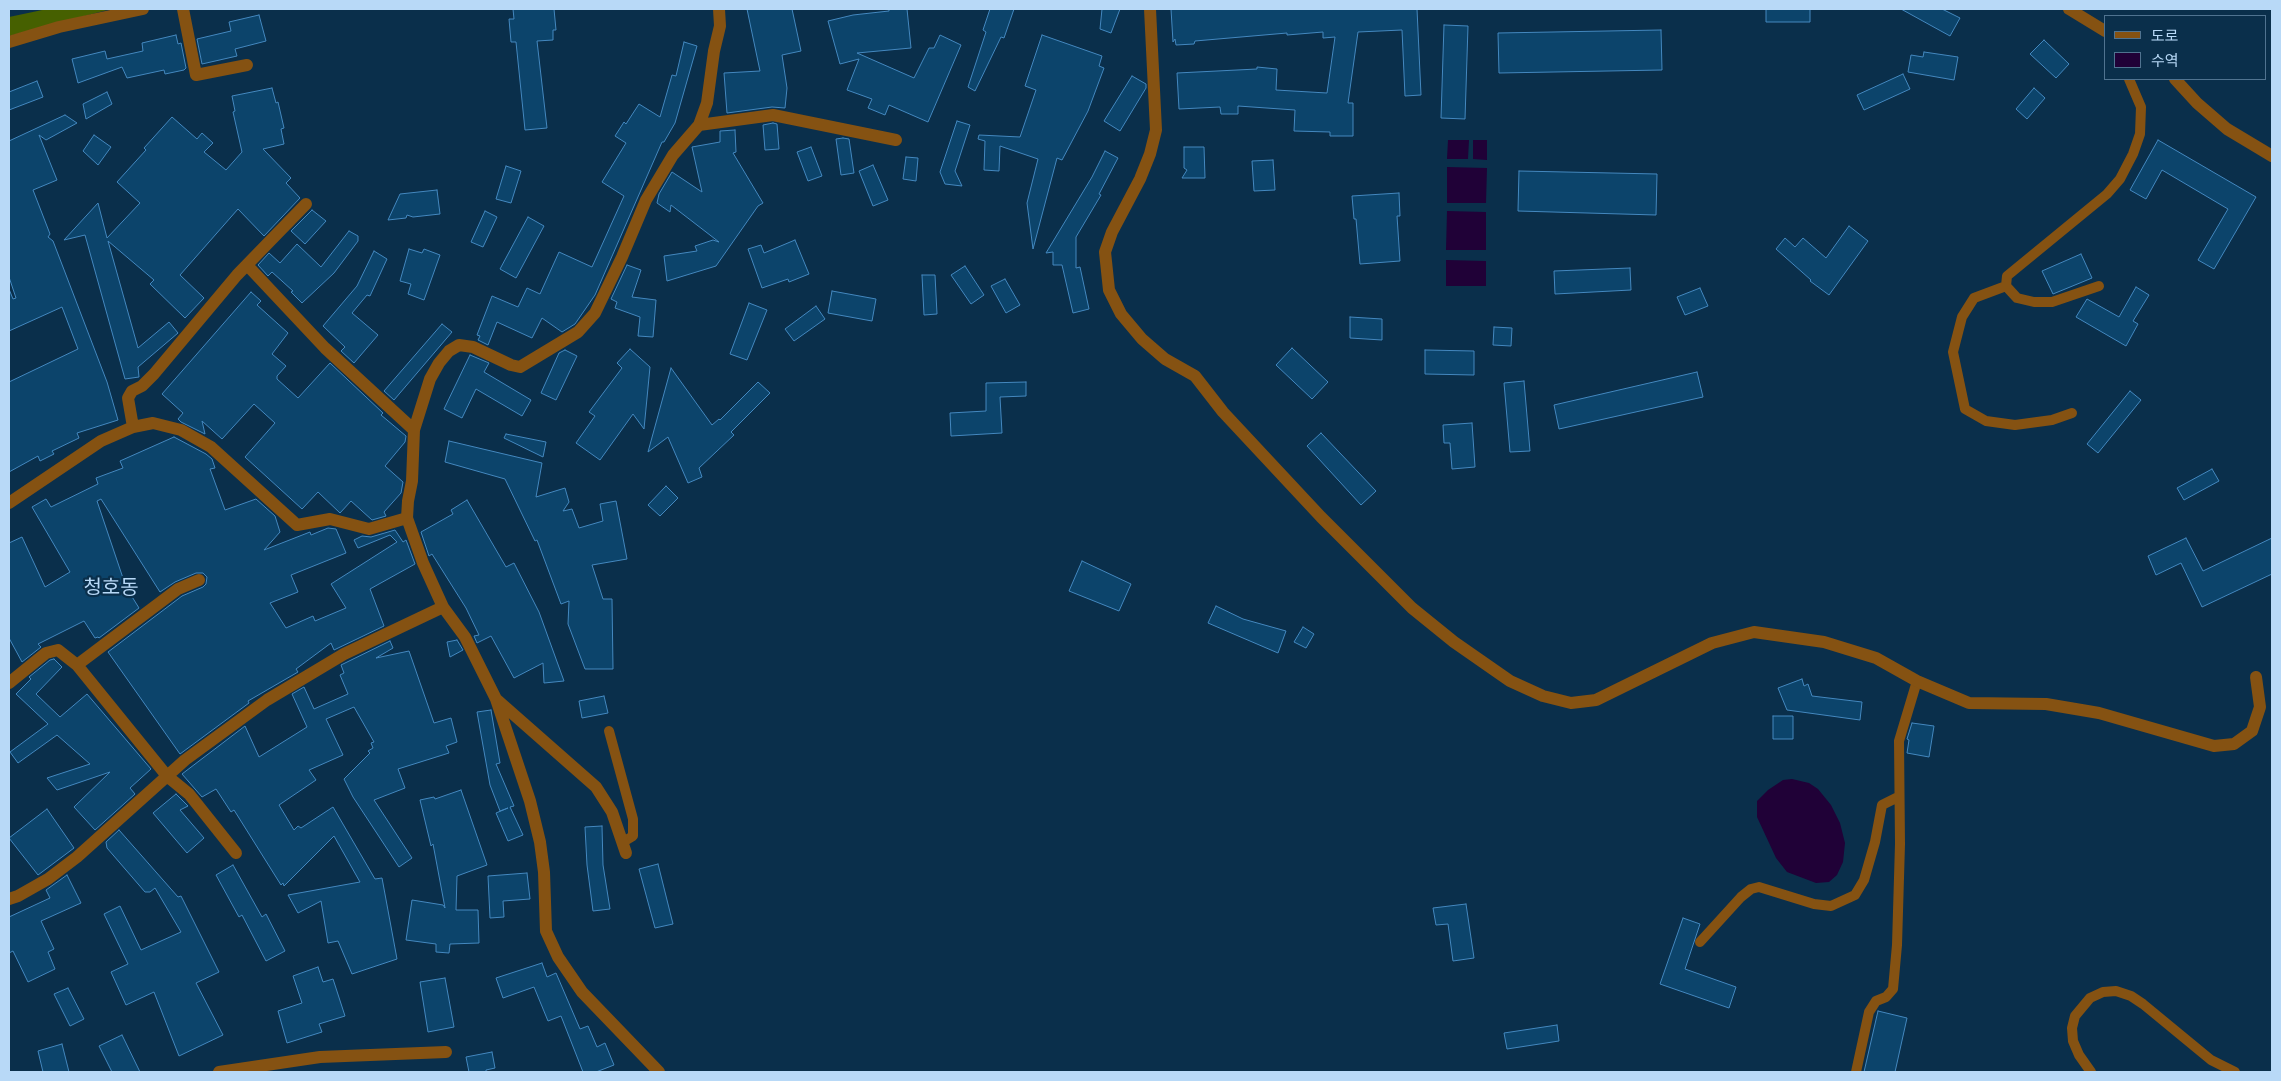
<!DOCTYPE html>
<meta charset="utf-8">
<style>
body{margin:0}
#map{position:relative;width:2281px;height:1081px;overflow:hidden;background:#0a2f4b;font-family:"DejaVu Sans","Noto Sans KR",sans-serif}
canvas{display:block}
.frame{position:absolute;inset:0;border:10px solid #b8d9f7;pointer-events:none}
.legend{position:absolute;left:2104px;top:15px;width:162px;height:65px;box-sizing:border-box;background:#0a2f4b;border:1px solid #507390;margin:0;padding:6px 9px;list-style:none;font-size:15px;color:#b8d9f7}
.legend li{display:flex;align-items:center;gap:10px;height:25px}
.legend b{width:25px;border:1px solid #507390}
</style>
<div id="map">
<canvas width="2281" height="1081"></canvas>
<div class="frame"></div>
<ul class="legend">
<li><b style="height:6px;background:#855212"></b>도로</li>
<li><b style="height:14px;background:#200137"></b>수역</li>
</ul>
</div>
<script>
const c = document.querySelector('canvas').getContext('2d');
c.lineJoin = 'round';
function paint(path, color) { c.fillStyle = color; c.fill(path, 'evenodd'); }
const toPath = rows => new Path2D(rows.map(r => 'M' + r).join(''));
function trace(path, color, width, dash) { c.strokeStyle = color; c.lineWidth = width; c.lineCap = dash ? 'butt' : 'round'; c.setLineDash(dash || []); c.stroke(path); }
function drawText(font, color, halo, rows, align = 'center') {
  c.font = font + ' "DejaVu Sans","Noto Sans KR",sans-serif'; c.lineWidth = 4.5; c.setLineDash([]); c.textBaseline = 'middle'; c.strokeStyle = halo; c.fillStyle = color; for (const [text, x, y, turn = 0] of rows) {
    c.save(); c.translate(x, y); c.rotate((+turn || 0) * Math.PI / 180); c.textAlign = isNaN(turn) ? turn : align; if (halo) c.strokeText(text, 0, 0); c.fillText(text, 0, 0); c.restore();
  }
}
paint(toPath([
 [47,9,111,9,9,36,9,17]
]), '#466000');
paint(toPath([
 [1448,140,1469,140,1468,159,1447,159],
 [1473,140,1487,140,1487,160,1473,159],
 [1447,167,1487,168,1486,203,1447,203],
 [1447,211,1486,212,1486,250,1446,250],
 [1446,260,1486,261,1486,286,1446,286],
 [1792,779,1809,783,1818,789,1831,805,1840,823,1845,843,1843,862,1837,875,1829,882,1816,883,1787,872,1776,858,1757,817,1757,801,1768,790,1783,780]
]), '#200137');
const building = toPath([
 [513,9,554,9,556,30,553,30,553,40,537,41,547,128,525,130,516,42,511,42,509,19,514,19,513,9],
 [747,9,792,9,801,51,782,55,787,88,785,108,772,107,727,113,724,73,760,71,747,9],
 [889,9,907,9,911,48,857,53,914,78,929,48,934,48,940,35,961,45,928,122,889,105,885,115,868,108,872,99,847,90,859,59,840,64,828,21,853,15,889,11,889,9],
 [990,9,1014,9,1004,38,1001,37,975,91,968,87,986,32,983,30,990,9],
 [1102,9,1120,9,1111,33,1100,29,1102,9],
 [1171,9,1417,9,1421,95,1405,96,1402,30,1358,32,1348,103,1353,103,1353,136,1330,136,1330,132,1294,131,1295,110,1238,106,1238,114,1221,114,1220,107,1179,109,1177,73,1257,69,1257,67,1277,69,1276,90,1327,93,1335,37,1323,38,1323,32,1287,35,1287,33,1195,41,1194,44,1176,45,1175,39,1173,42,1171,9],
 [1766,9,1810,9,1810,22,1766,22,1766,9],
 [1901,9,1942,9,1960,18,1950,36,1901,9],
 [259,15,266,41,235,49,237,56,202,64,197,39,231,31,229,22,259,15],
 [1444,25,1468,26,1465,119,1441,118,1444,25],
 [1661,30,1662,70,1499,73,1498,33,1661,30],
 [176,35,178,44,181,43,186,68,184,70,165,74,164,70,127,78,122,67,78,83,72,59,105,51,107,59,143,51,142,43,176,35],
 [1042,35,1102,56,1099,66,1104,68,1088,111,1062,160,1057,158,1033,249,1027,203,1038,159,1000,146,999,171,984,170,985,141,978,139,979,135,1020,137,1036,90,1025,86,1042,35],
 [2044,40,2069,64,2056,78,2030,54,2044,40],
 [684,42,697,46,675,123,664,142,662,142,595,295,575,324,562,332,542,318,532,338,497,322,488,345,478,340,480,336,477,335,492,296,518,307,527,288,540,294,559,252,592,267,624,196,602,182,626,143,615,136,624,122,626,124,639,104,660,117,672,75,676,76,684,42],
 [1924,52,1958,57,1954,80,1908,72,1911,55,1923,57,1924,52],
 [1903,74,1910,89,1864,110,1857,95,1903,74],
 [1132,76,1146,84,1146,88,1120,131,1104,121,1132,76],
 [37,81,43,97,9,110,9,92,37,81],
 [272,88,276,103,278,102,284,128,281,129,284,144,263,149,291,178,286,183,300,198,264,236,238,209,180,275,204,298,185,318,150,284,154,280,108,241,138,348,169,322,178,333,138,367,139,377,125,379,85,235,64,240,98,203,107,238,140,203,117,182,146,150,144,148,172,117,197,139,202,133,213,143,204,152,226,170,242,152,233,112,235,111,232,96,272,88],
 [2034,88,2045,98,2027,119,2016,109,2034,88],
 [107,92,112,104,86,119,83,104,107,92],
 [65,115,77,123,46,140,39,135,57,180,33,190,50,234,48,237,53,241,107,382,118,420,77,433,79,438,52,451,54,454,40,461,38,456,9,472,9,382,78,349,62,307,9,331,9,289,13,299,16,298,9,277,9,141,65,115],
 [957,121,970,125,955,171,962,186,945,184,940,172,957,121],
 [773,123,777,124,779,149,765,150,763,125,773,123],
 [735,130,736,152,733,153,763,203,758,206,716,266,667,281,664,256,697,251,695,246,713,240,719,242,671,205,670,212,657,203,659,194,672,172,702,192,692,147,720,142,720,131,735,130],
 [94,135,111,147,98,165,83,151,94,135],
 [843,138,849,139,854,173,841,175,836,139,843,138],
 [2158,140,2256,197,2214,269,2198,260,2228,209,2162,170,2146,199,2130,190,2158,140],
 [811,147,822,176,808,181,797,152,811,147],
 [1184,147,1204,147,1205,178,1182,178,1187,170,1184,168,1184,147],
 [1105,151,1118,158,1099,194,1101,195,1076,237,1076,268,1080,267,1089,309,1073,313,1062,265,1053,265,1053,252,1046,253,1092,177,1105,151],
 [906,157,918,158,916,181,903,179,906,157],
 [1273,160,1275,190,1254,191,1252,161,1273,160],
 [873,165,888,200,873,206,859,171,873,165],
 [506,166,521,171,511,203,496,199,506,166],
 [1519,171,1657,174,1656,215,1518,211,1519,171],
 [437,190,440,214,413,217,407,215,406,218,388,220,400,194,437,190],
 [1399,193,1400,216,1397,216,1400,261,1360,264,1356,219,1354,219,1352,196,1399,193],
 [312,210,326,221,305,244,291,231,312,210],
 [485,211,497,217,483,247,471,242,485,211],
 [528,217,544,226,516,278,500,269,528,217],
 [1849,226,1868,241,1829,295,1810,281,1811,280,1776,249,1785,238,1795,247,1803,238,1826,258,1849,226],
 [349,231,358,236,358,241,334,273,302,303,291,292,293,291,272,272,268,276,258,265,269,253,280,263,297,244,321,267,349,231],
 [795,240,809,274,789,282,788,279,762,288,748,249,761,245,764,253,795,240],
 [409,249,422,253,424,249,440,255,424,300,408,294,411,284,400,281,409,249],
 [374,251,387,259,370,296,367,295,352,313,378,335,354,363,341,351,345,347,323,326,357,286,374,251],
 [2081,254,2092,278,2053,294,2042,271,2081,254],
 [627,265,641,270,632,297,656,300,653,337,638,336,640,317,615,308,617,302,611,299,627,265],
 [965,266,984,295,971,304,951,275,965,266],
 [1630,268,1631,290,1555,294,1554,271,1630,268],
 [922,275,935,275,937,314,924,315,922,275],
 [1005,279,1020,305,1006,313,991,286,1005,279],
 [2136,287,2149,295,2133,321,2138,324,2126,346,2076,317,2087,299,2119,317,2136,287],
 [1700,288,1708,306,1685,315,1677,297,1700,288],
 [832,291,876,299,872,321,828,313,832,291],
 [251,292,261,301,257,305,288,333,272,354,286,366,277,376,277,379,298,398,330,363,383,413,381,415,406,436,405,442,385,466,403,482,401,493,384,512,386,516,372,520,351,501,340,513,318,492,302,509,245,457,275,423,254,404,222,439,202,421,205,434,181,422,178,419,183,413,162,394,251,292],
 [749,303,767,310,747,360,730,354,749,303],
 [816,306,825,319,794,341,785,329,816,306],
 [1350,317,1382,319,1382,340,1350,338,1350,317],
 [442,324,452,332,394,400,384,391,442,324],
 [1494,327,1512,328,1511,346,1493,345,1494,327],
 [1292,348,1328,382,1312,399,1276,365,1292,348],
 [630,349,650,367,644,429,633,414,600,460,576,443,595,416,589,412,622,368,617,363,630,349],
 [565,350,577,356,556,400,541,393,559,353,565,350],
 [1425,350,1474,351,1474,375,1425,374,1425,350],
 [470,355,489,363,484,372,531,400,522,416,476,389,462,418,444,409,470,355],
 [671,368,712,425,719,419,720,420,758,382,770,393,731,432,734,435,699,468,702,477,688,483,668,437,648,452,671,368],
 [1697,372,1703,397,1559,429,1554,405,1697,372],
 [1524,381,1530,451,1510,452,1504,383,1524,381],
 [1026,382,1026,396,1000,397,1002,433,951,436,950,413,986,411,986,383,1026,382],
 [2130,391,2141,400,2098,453,2087,444,2130,391],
 [1472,423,1475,467,1452,469,1450,443,1444,443,1443,425,1472,423],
 [1321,433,1376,491,1361,505,1307,446,1321,433],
 [506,434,546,442,543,457,504,438,506,434],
 [174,437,206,454,212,459,215,468,210,469,225,510,256,499,275,516,280,532,264,550,310,532,311,535,328,528,336,529,346,553,291,575,298,592,270,603,286,628,313,616,315,621,346,608,331,584,397,542,390,535,358,548,354,540,362,536,371,537,395,530,403,542,406,540,415,564,370,589,384,626,334,650,331,643,296,669,298,672,248,701,249,703,180,754,108,652,182,596,203,587,206,584,207,577,203,573,196,573,175,582,160,592,101,499,97,501,126,587,139,608,99,638,98,637,95,638,84,621,38,644,41,647,22,662,9,638,9,543,22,537,45,587,70,572,32,507,46,499,51,507,98,484,96,478,123,468,120,461,174,437],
 [449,441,542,463,536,497,565,488,569,502,563,511,572,509,579,528,603,521,600,504,616,501,627,559,592,565,603,599,612,599,613,669,585,669,568,624,569,601,561,604,537,540,535,541,505,479,445,462,449,441],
 [2212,469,2219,481,2184,500,2177,488,2212,469],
 [666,486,678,498,660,516,648,505,666,486],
 [467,500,506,567,514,563,539,612,564,681,544,683,543,663,514,678,491,636,477,643,474,636,479,635,466,608,432,554,429,556,421,532,453,514,451,510,467,500],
 [2186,538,2203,571,2272,538,2272,574,2202,607,2181,563,2156,575,2148,556,2186,538],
 [1082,561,1131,584,1119,611,1069,591,1082,561],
 [1216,606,1243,619,1286,631,1278,653,1208,623,1216,606],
 [1303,627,1314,634,1306,648,1294,642,1303,627],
 [457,640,463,650,450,657,447,642,457,640],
 [390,641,393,648,376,658,409,651,434,723,451,718,457,742,446,746,449,753,398,769,405,788,374,800,412,858,399,867,353,797,344,779,370,753,368,751,373,748,371,743,374,742,354,707,326,719,343,755,309,770,316,780,279,805,294,830,298,826,301,828,333,807,375,879,382,878,397,959,352,974,338,941,328,943,321,901,298,913,288,895,360,882,334,836,284,886,283,883,281,885,234,810,231,812,216,789,202,797,182,774,245,726,259,757,307,727,292,694,304,687,314,709,348,694,340,675,344,673,341,665,390,641],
 [54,659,62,667,36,694,60,717,87,694,151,769,130,788,135,794,95,830,74,807,110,772,57,790,47,778,90,764,57,735,18,763,10,752,48,724,16,694,31,679,29,677,50,660,54,659],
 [1802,679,1804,686,1808,684,1812,696,1862,702,1860,720,1787,710,1778,688,1802,679],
 [604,696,608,713,582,718,579,701,604,696],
 [491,710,500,763,496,764,514,806,510,807,523,835,508,841,496,813,508,808,500,811,490,785,477,712,491,710],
 [1773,716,1793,716,1793,739,1773,739,1773,716],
 [1912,723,1934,726,1929,757,1907,753,1909,740,1907,739,1912,723],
 [461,790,487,865,457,876,456,910,478,910,479,943,450,944,449,953,436,952,436,944,406,940,412,900,443,905,445,908,433,844,431,846,420,800,434,797,435,799,461,790],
 [176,794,188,806,180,810,204,838,187,853,153,813,176,794],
 [47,809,74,848,38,875,9,838,47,809],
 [602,826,603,865,610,909,593,911,587,865,585,827,602,826],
 [119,830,178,897,181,896,219,972,196,983,223,1035,179,1056,154,992,126,1005,111,972,128,964,104,914,120,906,141,950,181,932,155,888,150,892,145,892,107,848,106,842,119,830],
 [658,864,673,924,655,928,639,869,658,864],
 [233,865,262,917,266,914,285,951,266,961,242,915,239,917,216,875,233,865],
 [527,873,530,899,503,901,504,917,490,918,488,876,527,873],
 [67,875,81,903,41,921,54,949,48,952,55,969,28,982,13,951,9,953,9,917,50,898,46,890,67,875],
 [1466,904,1474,958,1453,961,1448,924,1436,925,1433,908,1466,904],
 [1683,918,1700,924,1685,969,1736,987,1729,1008,1660,984,1683,918],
 [542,963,547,977,556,973,580,1029,588,1026,597,1047,605,1043,614,1065,596,1072,583,1072,561,1016,548,1021,534,987,503,998,496,978,542,963],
 [318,967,323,982,333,979,345,1016,319,1024,322,1032,287,1043,278,1011,302,1003,293,976,318,967],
 [445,978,454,1027,428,1032,420,982,445,978],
 [68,988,84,1019,70,1026,54,994,68,988],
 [1878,1011,1907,1018,1895,1072,1864,1072,1878,1011],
 [1557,1025,1559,1041,1507,1049,1504,1033,1557,1025],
 [122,1035,140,1072,112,1072,99,1046,122,1035],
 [62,1044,69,1072,43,1072,38,1051,62,1044],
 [492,1052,495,1068,486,1070,486,1072,469,1072,466,1057,492,1052]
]);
paint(building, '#0c446b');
trace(building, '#4488bf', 1);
trace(toPath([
 [2006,286,1974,298,1962,317,1953,352,1965,409,1986,421,2015,425,2052,420,2072,413],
 [2099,286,2052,302,2034,302,2017,298,2006,286,2007,276,2107,194,2120,179,2133,154,2140,134,2141,107,2129,79],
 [609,731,633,819,633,836,623,842],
 [1700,942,1741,897,1751,889,1759,887,1814,904,1831,906,1855,895,1864,880,1875,842,1882,805,1898,797],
 [1856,1072,1869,1012,1876,1001,1886,997,1893,989,1897,945,1900,844,1899,741,1917,681],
 [2091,1072,2079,1055,2073,1041,2072,1028,2075,1016,2090,998,2103,992,2116,991,2131,996,2143,1004,2211,1060,2235,1072]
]), '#855212', 10);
trace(toPath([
 [183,9,196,75,247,65],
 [1150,9,1156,130,1150,154,1140,179,1112,232,1105,252,1109,290,1121,314,1142,339,1165,359,1195,376,1223,412,1321,517,1412,608,1454,642,1510,681,1543,696,1571,703,1596,700,1712,643,1754,632,1824,642,1876,658,1917,681,1969,703,2046,704,2099,713,2214,746,2234,744,2252,731,2260,707,2256,677],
 [2069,9,2105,31],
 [9,42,59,27,143,9],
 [2175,79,2197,103,2227,129,2272,156],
 [699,125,773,115,896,140],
 [247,265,325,348,414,430],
 [133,427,128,398,132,391,142,386,154,374,237,275,306,204],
 [9,503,101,441,133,427,153,423,181,430,211,447,297,525,330,519,369,529,407,518],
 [77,665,178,589,199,580],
 [9,683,46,653,58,650,77,665,167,776,189,794,236,853],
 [496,699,596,787,612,812,626,853],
 [9,899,18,896,48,879,77,857,185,760,267,700,344,654,443,607],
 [219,1072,320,1057,446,1052],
 [659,1072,582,992,558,957,546,931,544,872,540,842,530,801,496,699,465,637,443,607,423,563,407,518,408,501,412,481,414,430,430,379,439,363,449,351,459,345,473,347,511,365,520,367,578,332,595,313,622,257,646,200,673,155,699,125,707,103,714,51,720,26,719,9]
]), '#855212', 12);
drawText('20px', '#b8d9f7', '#0a2f4b', [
 ["청호동",111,589]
]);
</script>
